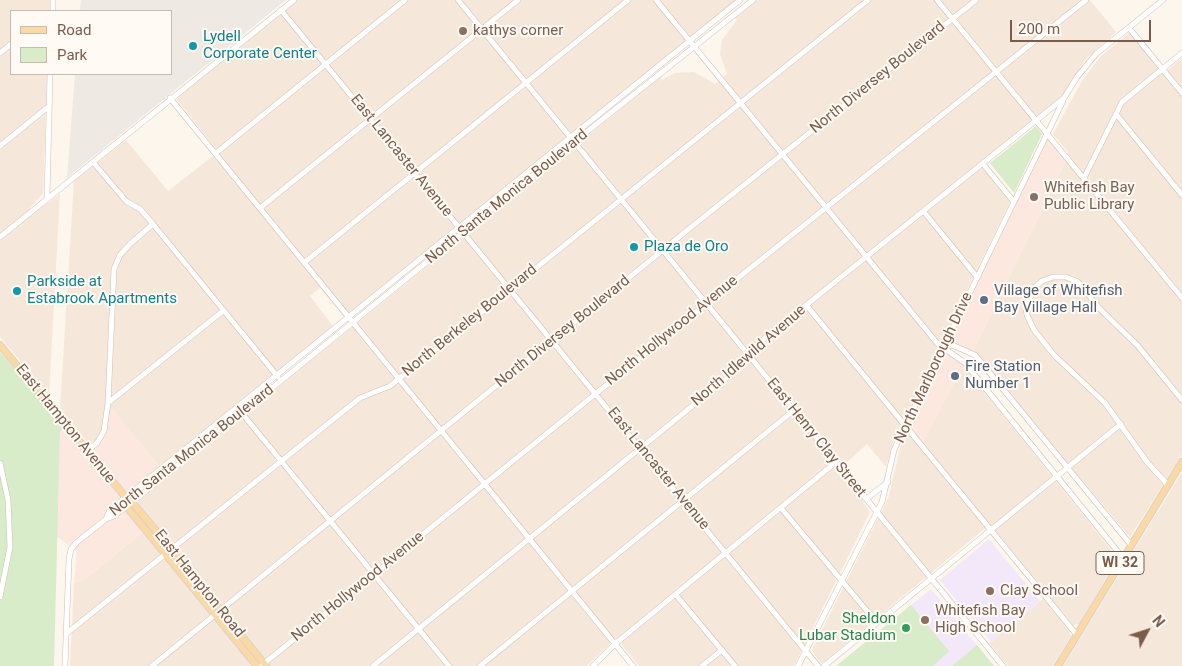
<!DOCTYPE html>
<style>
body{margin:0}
#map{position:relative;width:1182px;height:666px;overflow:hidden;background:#fdf6ec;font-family:Roboto,sans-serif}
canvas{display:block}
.legend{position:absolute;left:10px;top:10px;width:162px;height:65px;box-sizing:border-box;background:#fffaf3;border:1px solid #cabbb1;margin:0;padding:6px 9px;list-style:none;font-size:15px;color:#7a5c4d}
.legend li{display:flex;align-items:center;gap:10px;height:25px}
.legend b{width:25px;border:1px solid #cabbb1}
.north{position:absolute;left:1122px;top:606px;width:50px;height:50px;-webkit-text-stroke:4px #fffaf3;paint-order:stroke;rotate:50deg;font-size:14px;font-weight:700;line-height:20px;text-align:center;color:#7a5c4d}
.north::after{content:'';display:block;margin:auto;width:18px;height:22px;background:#7a5c4d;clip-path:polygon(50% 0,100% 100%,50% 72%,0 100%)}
.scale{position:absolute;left:1010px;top:20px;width:141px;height:22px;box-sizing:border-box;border:2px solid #7a5c4d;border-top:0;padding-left:6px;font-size:15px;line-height:18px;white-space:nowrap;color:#7a5c4d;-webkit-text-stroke:4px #fffaf3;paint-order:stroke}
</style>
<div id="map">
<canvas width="1182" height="666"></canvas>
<ul class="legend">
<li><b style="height:6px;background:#fbd9a5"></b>Road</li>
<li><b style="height:14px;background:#d8ecc9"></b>Park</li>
</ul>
<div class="north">N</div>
<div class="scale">200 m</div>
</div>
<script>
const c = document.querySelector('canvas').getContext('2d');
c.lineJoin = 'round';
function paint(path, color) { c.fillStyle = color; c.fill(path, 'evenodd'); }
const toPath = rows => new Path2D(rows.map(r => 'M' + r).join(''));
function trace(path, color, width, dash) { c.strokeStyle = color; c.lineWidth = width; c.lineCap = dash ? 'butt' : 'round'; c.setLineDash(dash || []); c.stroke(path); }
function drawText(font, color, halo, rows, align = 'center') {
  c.font = font + ' Roboto,sans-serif'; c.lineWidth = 4; c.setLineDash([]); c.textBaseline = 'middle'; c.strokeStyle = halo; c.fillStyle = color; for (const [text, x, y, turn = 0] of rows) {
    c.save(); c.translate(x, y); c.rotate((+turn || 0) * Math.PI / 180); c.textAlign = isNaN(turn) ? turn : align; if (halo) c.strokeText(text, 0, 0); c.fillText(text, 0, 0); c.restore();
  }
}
paint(toPath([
 [0,0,51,0,50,11,11,11,11,74,47,74,43,193,30,208,34,213,60,194,49,396,0,337],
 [296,0,736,0,344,317,320,288,310,296,333,326,160,467,111,408,107,433,96,453,60,409,74,181,126,140,168,191,213,156,220,164,225,160,177,100,177,97],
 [757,0,1090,0,1116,32,1085,60,1061,98,979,163,1010,202,894,440,886,467,867,444,844,465,868,495,862,500,870,512,794,666,639,666,616,638,587,666,270,666,140,507,138,501,660,77,662,80,675,73,694,72,715,84,727,74,720,54,722,40,737,20,735,18],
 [1130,32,1163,74,1182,58,1182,455,1130,537,973,351,1067,158,1068,152,1053,134,1082,81,1100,57],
 [963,366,1118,558,1079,624,1073,625,990,524,824,662,820,663,812,650,889,496,905,426,921,445],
 [1182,472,1182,666,1063,666],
 [144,531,255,666,70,666,74,583,84,580],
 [1043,599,1069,630,1071,636,1053,666,1008,666,989,643]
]), '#f5e8da');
paint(toPath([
 [1048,134,1067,158,973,351,971,353,952,345,944,347,965,363,921,446,905,426],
 [111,407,160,467,118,500,144,531,84,580,74,583,77,551,57,537,60,432,64,427,90,459,98,450,107,433]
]), '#fde8e0');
paint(toPath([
 [81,0,286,0,67,178,75,74,171,74,171,11,80,11]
]), '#efe9e4');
paint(toPath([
 [989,539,1040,601,991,642,940,580],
 [931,589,994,666,836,666]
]), '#f3e8fa');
paint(toPath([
 [1036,126,1042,134,1014,193,990,163],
 [0,352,64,427,60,432,54,666,0,666],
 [911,605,949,651,933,666,836,666],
 [977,645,994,666,952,666]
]), '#d8ecc9');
const minor = toPath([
 [458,0,1003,666],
 [656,0,937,343,965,363,1123,558],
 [937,0,1182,298],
 [281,10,818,666],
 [53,11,53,0],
 [1129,28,1182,93],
 [0,53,11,44],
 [170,98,633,666],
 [1116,114,1182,195],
 [0,146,48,107],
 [216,153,405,0],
 [93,162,126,201,140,209,153,224,278,377],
 [983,164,1014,202],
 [1084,178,1122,102,1182,53],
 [47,198,50,74],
 [260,208,518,0],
 [924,212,977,277],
 [0,237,294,0],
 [305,262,628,0],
 [807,306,1077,635],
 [944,347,952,345,975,355,1131,545],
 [108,403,223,311],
 [241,412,449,666],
 [88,450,97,443,104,431,108,403,114,269,120,255,130,244,153,224],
 [0,463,8,500,10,547,0,597],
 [1168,485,1147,462,1105,403,1054,355,1034,330,1027,315,1026,308,1034,288,1042,281,1053,277,1066,277,1078,282,1100,309,1138,346,1182,400],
 [866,499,888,482],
 [781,508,877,623],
 [106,519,110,510,740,0],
 [676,595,735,666],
 [67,633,360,398,390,386,868,0],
 [65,666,69,559,71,549,77,542,106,519,114,516,136,499,574,142,753,0],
 [152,666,690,228,976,0],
 [261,666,733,282,1086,0],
 [373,666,734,372,764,339,1064,98,1077,77,1096,54,1163,0],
 [480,666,793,411],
 [593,666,615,644,836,462],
 [702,666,722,650],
 [798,666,882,502,894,450,905,426,1063,101],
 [824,666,1121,424]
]);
const major = toPath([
 [0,345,123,494,132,502,172,550,266,666],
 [126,498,126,506,257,666],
 [1058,666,1182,462]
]);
trace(minor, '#d1beb0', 6);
trace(major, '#dad1cd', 8);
trace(minor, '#fff', 5);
trace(major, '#fbd9a5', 6);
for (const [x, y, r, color] of [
 [463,31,5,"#8d6e63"],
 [193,46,5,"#0f9aa8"],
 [1034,197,5,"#8d6e63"],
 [634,247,5,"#0f9aa8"],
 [17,291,5,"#0f9aa8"],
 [984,300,5,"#5c6f8a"],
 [955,376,5,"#5c6f8a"],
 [990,591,5,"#8d6e63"],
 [925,620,5,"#8d6e63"],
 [906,628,5,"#2e9e5b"]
]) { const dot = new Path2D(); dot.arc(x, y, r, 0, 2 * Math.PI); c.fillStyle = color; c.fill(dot); trace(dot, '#fffaf3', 2); }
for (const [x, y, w] of [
 [1120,563,48]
]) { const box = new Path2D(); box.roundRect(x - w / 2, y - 11.5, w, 23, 4); c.fillStyle = '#fffaf3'; c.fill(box); trace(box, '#7a5c4d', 1); }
drawText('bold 14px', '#7a5c4d', null, [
 ["WI 32",1120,563]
]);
drawText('15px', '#785e54', '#fffaf3', [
 ["kathys corner",473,31],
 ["Whitefish Bay",1044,188],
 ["Public Library",1044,205],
 ["Clay School",1000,591],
 ["Whitefish Bay",935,611],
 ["High School",935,628]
], 'left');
drawText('15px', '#0d838f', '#fffaf3', [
 ["Lydell",203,37],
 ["Corporate Center",203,54],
 ["Plaza de Oro",644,247],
 ["Parkside at",27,282],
 ["Estabrook Apartments",27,299]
], 'left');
drawText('15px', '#7a5c4d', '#fffaf3', [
 ["North Diversey Boulevard",878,78,-39],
 ["East Lancaster Avenue",401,156,51],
 ["North Santa Monica Boulevard",507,197,-39],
 ["North Berkeley Boulevard",470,321,-39],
 ["North Hollywood Avenue",672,331,-39],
 ["North Diversey Boulevard",563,332,-39],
 ["North Idlewild Avenue",749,356,-41],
 ["North Marlborough Drive",934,368,-65],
 ["East Hampton Avenue",65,424,51],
 ["East Henry Clay Street",816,438,51],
 ["North Santa Monica Boulevard",192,451,-38],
 ["East Lancaster Avenue",658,469,51],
 ["East Hampton Road",199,584,51],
 ["North Hollywood Avenue",358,587,-39]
]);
drawText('15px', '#4e5e75', '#fffaf3', [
 ["Village of Whitefish",994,291],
 ["Bay Village Hall",994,308],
 ["Fire Station",965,367],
 ["Number 1",965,384]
], 'left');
drawText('15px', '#27864d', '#fffaf3', [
 ["Sheldon",896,619],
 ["Lubar Stadium",896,636]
], 'right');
</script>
